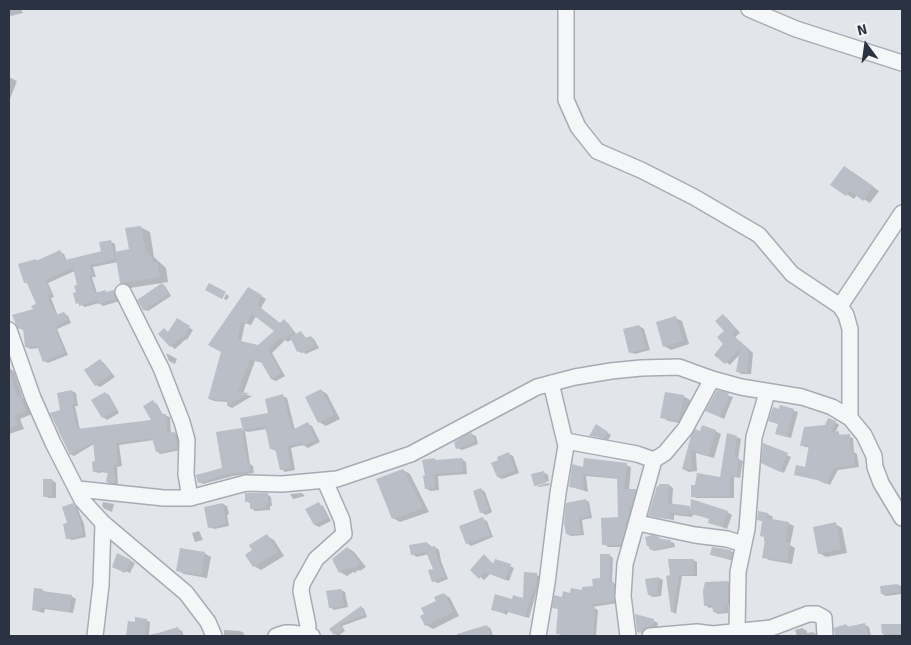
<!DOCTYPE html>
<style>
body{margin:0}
#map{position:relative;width:911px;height:645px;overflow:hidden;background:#e2e5ea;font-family:Signika,sans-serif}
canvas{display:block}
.frame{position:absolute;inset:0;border:10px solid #2b3241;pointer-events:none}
.north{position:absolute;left:841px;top:20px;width:50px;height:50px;-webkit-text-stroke:4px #f2f4f7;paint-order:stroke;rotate:346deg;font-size:14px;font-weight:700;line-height:20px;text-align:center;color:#2b3241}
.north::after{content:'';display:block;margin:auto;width:18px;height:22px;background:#2b3241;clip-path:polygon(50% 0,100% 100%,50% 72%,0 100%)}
</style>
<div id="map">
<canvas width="911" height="645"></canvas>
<div class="frame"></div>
<div class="north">N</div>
</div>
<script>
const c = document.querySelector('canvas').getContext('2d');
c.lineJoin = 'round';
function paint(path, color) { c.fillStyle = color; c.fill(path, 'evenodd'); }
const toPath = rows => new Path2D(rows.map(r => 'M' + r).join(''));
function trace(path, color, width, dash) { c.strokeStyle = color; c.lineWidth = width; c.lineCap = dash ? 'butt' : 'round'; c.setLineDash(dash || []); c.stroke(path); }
paint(toPath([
 [9,9,21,9,23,13,11,16,9,14],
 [9,77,17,81,10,99,9,99],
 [851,171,879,191,870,203,857,195,854,199,832,184],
 [140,227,150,232,154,257,166,268,168,282,130,288,121,282,118,262,93,267,96,277,92,277,97,293,114,292,118,294,120,301,103,306,99,303,85,307,78,303,78,286,75,271,48,283,54,297,51,298,58,316,64,313,68,316,71,323,57,329,68,355,48,363,44,361,39,348,31,349,26,347,25,331,19,328,35,310,37,304,29,284,25,282,35,260,38,261,60,252,64,254,67,261,102,252,110,241,115,244,116,253,130,250],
 [162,284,165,286,171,296,148,311,145,310],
 [249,288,266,299,261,308,280,324,284,321,288,323,297,335,301,332,307,339,311,337,314,339,319,348,306,354,303,352,301,353,298,351,292,339,288,342,285,340,272,353,285,376,276,381,271,379,263,363,255,361,243,394,252,396,232,408,228,406,228,402,214,401,209,399],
 [256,316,276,331,258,346,241,342,245,323,251,325],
 [226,294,229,296,227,300,224,299],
 [723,316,727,318,740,333,735,337,753,353,751,374,741,374,737,371,740,354,730,365,716,354,725,344],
 [675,318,682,321,689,344,671,350,664,346],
 [177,320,193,330,187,340,186,339,175,349,171,346,164,330,169,333],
 [639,326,644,329,650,350,635,354,630,352],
 [166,353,177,359,175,364,169,361],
 [100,361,104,363,115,377,100,387,96,385],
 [9,368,14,371,23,398,27,400,32,414,20,419,24,429,9,434],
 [321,390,327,394,340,419,326,426,319,422],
 [72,391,76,393,78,406,75,406,80,430,153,421,153,402,157,404,163,415,170,417,171,434,175,433,178,435,181,450,160,454,157,451,154,440,119,445,122,466,117,467,118,485,111,484,107,482,109,474,105,472,98,473,94,471,96,463,94,444,74,456,70,454,62,411],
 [717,392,733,397,724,419,711,413],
 [105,393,109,395,119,413,107,420,103,417],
 [283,396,287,398,295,430,308,424,312,426,320,442,308,448,303,445,291,448,295,470,285,472,281,469,277,451,271,449,267,429,248,432,245,431,250,464,253,466,254,473,233,476,203,484,199,482,223,469,241,429,244,431,242,419,270,414],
 [683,396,690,400,685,424,668,421,662,417],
 [781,407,798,412,791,438,777,434],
 [835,422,839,425,835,433,853,438,854,452,857,454,859,467,838,470,830,485,822,481,796,474,806,468,810,447,805,447,802,445,826,426],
 [597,426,611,435,608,440,590,435],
 [696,431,701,432,715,431,721,434,714,458,696,453,697,471,689,472,683,469],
 [471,434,476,436,478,444,462,450,457,448],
 [737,437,741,439,738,459,743,461,740,478,734,477,734,498,696,498,692,496,721,479],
 [764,445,791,457,784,473,767,465],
 [509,454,513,456,519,473,502,479,498,477],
 [434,459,439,461,462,459,466,462,467,474,438,476,439,490,430,491,426,488],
 [626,465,631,467,629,490,636,490,640,493,625,547,608,547,604,544,619,519,619,479,586,476,588,492,570,486,584,468],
 [403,470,410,474,429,512,400,522,393,518],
 [543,472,548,475,549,481,537,484,537,486,535,485],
 [52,480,56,483,56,498,49,498,45,496],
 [549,483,550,485,539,487,537,486],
 [669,485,673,488,672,505,692,509,727,512,732,515,727,529,709,522,710,519,693,514,692,517,674,515,674,520,654,517,650,515],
 [481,489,485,492,492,512,486,515,481,512],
 [302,493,305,496,293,499,290,494],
 [267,494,271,497,272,506,270,506,270,510,255,511,251,508,251,504,246,501],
 [585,500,589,502,592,518,582,520,584,535,571,536,567,534],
 [103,502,114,504,112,512,105,509,102,506],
 [223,504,227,506,229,514,227,515,229,526,214,529,210,527],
 [319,504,323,506,331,521,319,527,315,525],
 [73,505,77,507,84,524,86,537,72,540,67,538],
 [768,514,773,517,772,520,788,523,794,526,790,545,795,548,792,564,769,560,764,557,765,538,763,522,758,519],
 [483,519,487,521,493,537,471,546,467,543],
 [835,524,842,528,847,553,826,557,819,553],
 [199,531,203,540,195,542,192,533],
 [267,536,274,540,284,556,261,570,254,566],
 [659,538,674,543,675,547,654,551,651,549,648,546],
 [427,543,431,546,432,548,435,547,439,550,441,561,448,579,438,583,433,581,434,569,429,554,417,557,412,554],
 [348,548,354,552,366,567,360,571,358,570,355,573,353,572,347,576,340,572,333,559],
 [713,548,731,551,735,554,734,561,712,555],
 [204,553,211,557,207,578,184,574,177,570],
 [118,555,135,563,130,573,116,567],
 [609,555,613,558,612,583,618,585,618,603,592,607,598,610,596,636,561,635,557,633,559,610,554,607,563,599,571,594,583,592,594,587,601,579],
 [484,556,494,564,510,566,514,568,509,581,490,574,484,580,471,570],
 [693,560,697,562,697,576,682,576,676,614,672,612,671,576],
 [537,575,541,577,540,590,537,590,529,618,508,612,507,615,493,609,513,601,524,600],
 [659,578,663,580,661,596,653,597,649,595],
 [728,582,732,584,732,606,728,605,728,613,718,614,714,612,714,607,709,608,706,605,706,583],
 [898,585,902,586,902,594,886,596,882,594,881,587],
 [42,590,47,593,71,596,76,599,73,613,45,609,44,613,33,610],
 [341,590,345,592,348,607,334,610,330,607],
 [444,594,450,598,459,616,433,629,426,625,438,601],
 [361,607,364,609,367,617,342,626,345,631,338,636,335,634,331,629],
 [146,620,150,622,149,635,178,629,182,631,184,636,128,636,129,622,136,623],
 [654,621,658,623,657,628,646,634,638,631],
 [846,625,851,628,865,625,869,627,871,636,837,636,835,629],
 [883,625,902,625,902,636,886,636,883,634],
 [487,626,491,629,493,636,470,636,469,632],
 [802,628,807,631,807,633,813,632,819,636,797,636,795,630],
 [224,630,240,631,244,633,244,636,224,636]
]), '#0003');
paint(toPath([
 [844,166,873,186,863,201,850,191,846,196,830,185],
 [141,226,146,253,149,253,150,257,152,257,153,262,157,262,160,277,120,283,115,252,129,249,125,228],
 [111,240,115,259,90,265,92,275,89,275,94,293,106,290,106,292,114,290,116,299,98,304,97,300,79,306,79,303,76,304,73,293,76,292,74,286,77,285,73,268,45,280,51,294,47,296,56,315,64,312,68,320,54,327,65,353,43,362,37,346,25,347,23,328,18,329,12,315,33,309,31,306,36,304,27,283,24,283,18,264,36,259,36,261,60,250,65,260,98,252,101,251,99,242],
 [162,283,168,294,144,311,137,300],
 [209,283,226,292,222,299,205,290],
 [248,287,262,295,257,305,280,323,284,319,294,332,283,340,281,337,268,350,281,373,271,379,261,362,250,359,238,392,249,393,227,406,227,400,208,399,221,352,208,345],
 [252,314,274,331,258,345,237,340,241,322,246,324],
 [723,314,736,330,731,334,749,349,747,373,736,372,740,348,725,364,714,355,723,344,717,337,724,331,715,321],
 [676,316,683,341,663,347,656,322],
 [177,318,190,326,183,338,181,337,170,347,158,334,164,328,168,332],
 [639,325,646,348,629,353,623,329],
 [301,331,305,338,311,336,316,346,302,353,301,350,297,352,290,337],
 [100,359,111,374,95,386,84,370],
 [9,375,11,375,17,396,20,395,26,411,14,415,18,425,9,429],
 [321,389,334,415,318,423,305,397],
 [72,390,75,404,72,405,77,429,151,420,143,406,153,400,161,414,166,414,167,433,175,432,177,449,156,452,152,438,116,443,118,465,114,465,115,483,106,482,108,472,104,473,103,470,93,472,92,462,95,461,93,442,70,455,50,413,60,410,57,393],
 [717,390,729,393,727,397,729,398,724,408,723,407,720,417,705,411],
 [105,392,116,410,102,418,91,400],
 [665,392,684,395,679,421,660,418],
 [283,394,292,430,308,422,316,440,302,446,301,443,287,446,291,468,280,470,275,448,270,449,265,426,243,430,240,418,268,413,265,399],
 [780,405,794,409,787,437,775,434,778,424,768,421,773,407,779,409],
 [828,418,836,421,831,432,839,431,839,435,850,434,850,451,853,450,855,465,834,468,826,484,817,480,794,475,796,465,805,467,809,445,800,446,804,427,825,425],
 [596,424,608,432,604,438,589,436],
 [702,425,716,430,708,456,691,450,692,469,682,469,691,436,695,429,700,431],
 [242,428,247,463,249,462,250,471,228,474,198,483,196,475,222,468,216,432],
 [471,432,475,442,456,449,454,442],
 [727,433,737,436,734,457,739,458,737,477,730,476,730,496,691,497,691,485,695,485,697,473,720,477],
 [763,443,788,453,780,472,761,463],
 [509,452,515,471,497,477,491,463,498,460,497,457],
 [435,458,435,460,462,458,463,472,434,474,435,488,425,489,423,476,425,475,422,460],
 [584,458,627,463,624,489,636,489,631,507,629,507,629,513,621,545,602,545,601,518,618,517,617,478,582,474,584,490,569,487,572,464,583,467],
 [403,469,423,508,392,519,376,479],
 [544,471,546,483,534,486,531,474],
 [43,479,52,479,52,496,43,497],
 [659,484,669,484,668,503,690,506,688,515,670,513,670,519,648,516,657,486,659,486],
 [481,488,489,510,480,513,473,491],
 [245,493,268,493,268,504,266,504,266,508,250,509,250,502,245,502],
 [586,499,589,516,579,518,581,534,566,534,564,523,566,503],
 [691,499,728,511,722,527,708,523,709,518,690,514],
 [319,502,327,518,314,525,305,509],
 [73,503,80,520,83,535,66,539,63,524,67,523,62,507],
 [223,503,226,524,208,528,204,507],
 [758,511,768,513,767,518,789,522,785,543,790,543,787,561,762,558,765,541,764,541,764,537,760,536,762,521,757,520],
 [483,517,490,535,466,544,459,526],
 [836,522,841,549,818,554,813,527],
 [267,534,278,552,253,567,245,555,252,550,249,545],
 [652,535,659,537,660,539,671,540,671,546,650,550,649,546,647,546,645,537],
 [427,542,428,547,435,546,437,558,445,577,432,582,428,570,433,569,426,552,411,555,409,545],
 [347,547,360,563,353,569,351,567,348,570,346,568,339,573,332,559],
 [712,547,731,550,730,559,710,555],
 [180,548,205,552,201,575,176,571],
 [117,553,131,560,125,573,112,567],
 [484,554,493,564,495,559,511,564,505,580,485,572,479,579,470,570],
 [600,554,610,554,609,582,614,582,614,601,589,605,595,607,593,636,556,634,558,609,552,608,554,595,562,597,563,591,570,593,571,588,582,590,582,587,593,586,592,579,600,578],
 [668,559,694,559,693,575,679,575,673,612,671,612,666,576,670,575],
 [524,572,537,573,536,589,533,588,525,617,504,610,503,613,491,610,495,594,512,599,513,595,523,598],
 [659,577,657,594,648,595,645,579],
 [728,581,728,605,724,604,725,612,713,612,712,605,704,606,703,591,705,582],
 [898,584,899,592,881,594,880,586],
 [34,588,43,589,42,591,72,595,69,612,41,607,40,611,32,610],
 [341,589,344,606,329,608,326,591],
 [444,593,453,612,425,626,420,616,424,614,421,608,436,601,434,597],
 [361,606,365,615,340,624,343,629,334,635,329,629],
 [635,614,654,619,653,626,644,628,641,633,637,632],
 [135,617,147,619,145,636,126,636,128,621,135,622],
 [865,623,868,635,835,636,834,628,846,624,847,627],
 [881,624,902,624,902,634,882,634],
 [487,625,491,636,457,636,457,634],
 [178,627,181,636,155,636,155,634]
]), '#babec7');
const minor = toPath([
 [566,9,566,100,578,127,597,151,641,170,694,197,759,235,792,274,840,306,846,315,850,329,850,418],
 [749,9,796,29,902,63],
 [123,292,161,368,182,422,187,440,186,474,190,498],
 [840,306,902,213],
 [9,330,33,398,53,443,82,500,103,523,186,593,208,622,214,636],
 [566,441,637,454,654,460],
 [78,489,164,498,190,498,246,483,282,484,337,479,411,454,537,387,575,377,611,371,641,368,679,367,712,379,741,387,802,397,832,407,850,418,864,435,874,456,875,467,881,483,902,518],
 [638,523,695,535,727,539,743,544],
 [737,631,738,572,747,529,754,437,767,393],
 [713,634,771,628,808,614,817,614,824,618,825,636],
 [307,635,308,626,301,591,302,584,316,559,344,534,342,520,325,481],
 [95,636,101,585,103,523],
 [276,636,285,633,291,633,312,636],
 [538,636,547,583,558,493,566,446,551,383],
 [628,636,623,596,625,564,654,460,665,453,685,429,712,379],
 [650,636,697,632,713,634,713,636]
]);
trace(minor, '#a7acb4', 18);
trace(minor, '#f5f6f8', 15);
</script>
